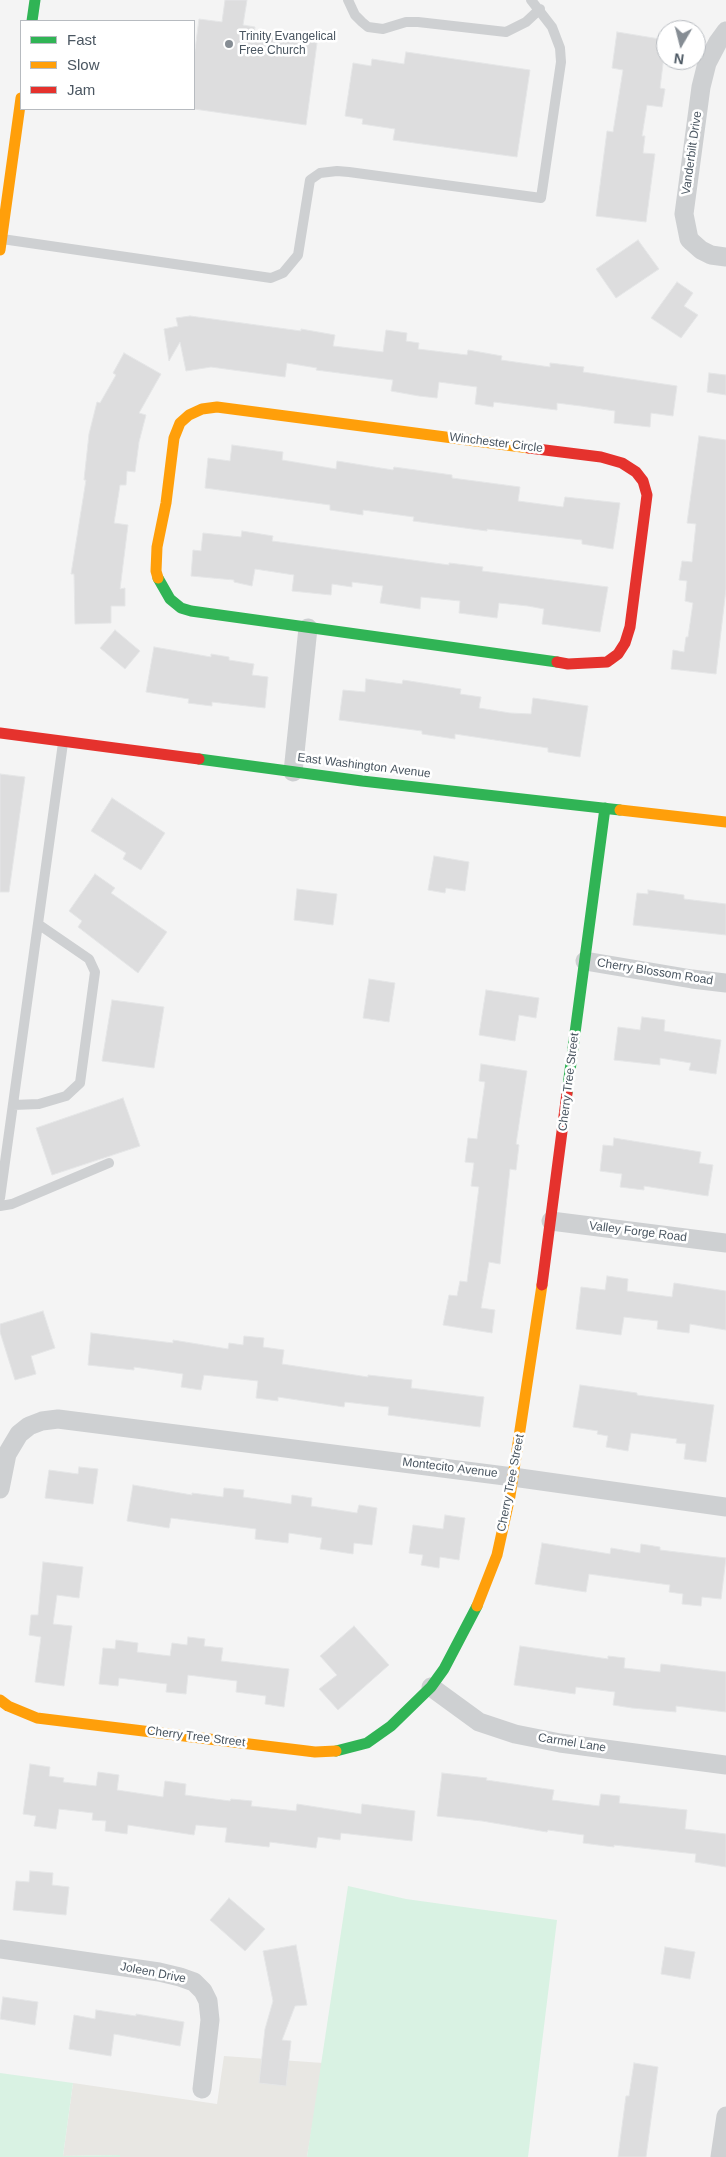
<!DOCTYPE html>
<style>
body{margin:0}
#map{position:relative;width:726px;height:2157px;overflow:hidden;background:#f4f4f4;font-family:Helvetica,sans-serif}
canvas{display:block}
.legend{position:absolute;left:20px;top:20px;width:175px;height:90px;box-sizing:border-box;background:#fff;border:1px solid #b7bbc0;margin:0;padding:6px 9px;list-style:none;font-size:15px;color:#4a5661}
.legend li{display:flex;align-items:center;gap:10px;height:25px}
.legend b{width:25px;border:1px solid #b7bbc0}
.north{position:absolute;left:656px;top:20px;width:50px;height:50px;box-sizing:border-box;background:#fff;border:1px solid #b7bbc0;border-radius:50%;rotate:188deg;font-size:14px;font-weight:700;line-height:20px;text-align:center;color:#4a5661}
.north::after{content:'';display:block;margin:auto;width:18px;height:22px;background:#868d94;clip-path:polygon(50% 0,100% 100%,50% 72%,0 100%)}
</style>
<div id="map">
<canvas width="726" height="2157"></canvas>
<ul class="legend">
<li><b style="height:6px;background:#30b455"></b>Fast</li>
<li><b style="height:6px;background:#ff9f0a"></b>Slow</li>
<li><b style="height:6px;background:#e5322d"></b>Jam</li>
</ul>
<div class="north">N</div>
</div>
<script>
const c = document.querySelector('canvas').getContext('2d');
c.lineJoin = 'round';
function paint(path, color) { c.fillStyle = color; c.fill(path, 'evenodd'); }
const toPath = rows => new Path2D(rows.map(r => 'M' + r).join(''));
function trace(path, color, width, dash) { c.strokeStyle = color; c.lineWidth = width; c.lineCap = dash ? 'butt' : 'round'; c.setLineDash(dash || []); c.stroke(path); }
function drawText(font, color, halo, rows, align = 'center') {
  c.font = font + ' Helvetica,sans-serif'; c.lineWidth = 5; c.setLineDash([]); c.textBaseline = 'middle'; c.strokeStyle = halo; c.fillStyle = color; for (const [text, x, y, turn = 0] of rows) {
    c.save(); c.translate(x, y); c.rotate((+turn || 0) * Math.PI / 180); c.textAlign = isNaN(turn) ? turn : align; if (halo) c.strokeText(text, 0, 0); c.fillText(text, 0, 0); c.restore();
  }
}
paint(toPath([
 [224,2056,323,2063,307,2157,120,2157,120,2155,63,2156,73,2083,217,2104]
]), '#e8e7e3');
paint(toPath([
 [348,1886,406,1899,557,1920,528,2157,307,2157],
 [0,2073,73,2083,63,2156,120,2155,120,2157,0,2157]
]), '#d9f2e3');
const building = toPath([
 [225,0,247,0,243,25,255,27,254,34,317,43,306,125,194,109,194,57,199,19,222,22,225,0],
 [617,32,666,40,660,88,665,89,662,107,647,105,642,136,645,136,643,153,655,154,646,222,596,216,607,131,613,132,623,70,612,68,617,32],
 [406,52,530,70,517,157,393,140,395,129,362,124,363,119,345,116,353,63,371,66,372,59,404,64,406,52],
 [638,240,659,269,616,298,596,269,638,240],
 [677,282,693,293,684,306,698,315,681,338,651,318,677,282],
 [190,316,301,331,301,329,335,335,333,346,383,352,386,330,407,333,406,341,419,343,418,349,467,355,468,350,502,356,501,360,550,367,550,363,584,367,583,372,677,386,673,416,651,413,650,427,614,423,615,411,581,406,557,403,557,410,494,402,493,407,475,404,477,387,439,382,437,398,419,396,391,391,393,380,316,370,317,368,287,363,285,377,211,367,186,371,180,342,169,361,164,329,178,326,176,318,190,316],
 [124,353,161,374,139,413,146,415,139,442,135,472,127,471,126,485,120,485,114,523,128,525,120,589,125,588,125,606,111,606,111,623,75,624,74,574,71,574,86,480,84,480,89,434,97,402,100,403,116,375,113,373,124,353],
 [709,373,726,375,726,395,707,392,709,373],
 [699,436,726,440,726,589,716,674,671,669,673,650,684,652,686,637,688,637,693,603,685,601,687,581,679,580,682,561,692,562,696,524,687,523,699,436],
 [232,445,283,452,282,460,336,469,337,461,393,470,394,467,452,475,452,478,520,487,518,501,563,507,565,497,620,503,613,549,582,544,582,540,487,529,487,531,413,521,414,517,363,510,363,515,330,510,330,505,205,488,208,458,230,461,232,445],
 [242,531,273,536,272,541,449,565,449,563,483,567,482,571,608,587,600,632,542,624,544,609,528,606,499,603,497,618,459,613,460,601,421,597,420,609,380,603,383,586,352,582,352,587,332,584,331,595,292,591,294,575,255,569,252,586,234,582,234,580,191,576,193,550,201,551,203,533,241,537,242,531],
 [115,630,140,651,125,669,100,648,115,630],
 [154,647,211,657,211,654,229,657,229,660,254,664,252,675,268,677,265,708,212,702,212,706,188,703,189,699,146,692,154,647],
 [366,679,402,684,403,680,461,689,460,694,481,697,479,708,510,713,531,714,533,698,588,706,580,757,548,752,548,748,455,734,455,739,422,734,422,731,339,720,343,690,365,692,366,679],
 [0,774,25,777,9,892,0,892,0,774],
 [112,798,165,833,141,870,123,859,126,853,91,831,112,798],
 [434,856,469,862,465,891,446,888,445,893,428,890,434,856],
 [95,874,115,888,111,893,167,932,138,973,78,927,82,921,69,911,95,874],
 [297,889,337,894,333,925,294,920,297,889],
 [648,890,684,895,684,899,726,904,726,935,633,925,637,893,648,894,648,890],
 [369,979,395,983,389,1022,363,1018,369,979],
 [486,990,539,998,536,1018,519,1015,515,1041,479,1035,486,990],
 [112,1000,164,1007,154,1068,102,1061,112,1000],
 [642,1017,665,1020,664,1031,721,1040,716,1074,689,1070,691,1063,660,1058,660,1065,614,1060,618,1027,640,1030,642,1017],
 [481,1064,527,1071,516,1144,519,1145,516,1170,510,1169,500,1264,489,1262,481,1308,495,1310,492,1333,443,1325,449,1295,457,1296,460,1281,467,1282,479,1187,471,1186,474,1163,465,1162,468,1138,477,1139,485,1082,479,1081,481,1064],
 [123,1098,140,1146,52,1175,36,1128,123,1098],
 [614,1138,701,1152,699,1163,713,1165,708,1196,644,1186,644,1190,620,1187,622,1174,600,1171,603,1145,613,1146,614,1138],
 [607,1276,628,1279,627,1291,672,1297,674,1283,726,1291,726,1330,690,1324,689,1333,657,1329,658,1321,624,1317,621,1335,576,1329,581,1287,605,1290,607,1276],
 [43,1311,55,1348,31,1356,36,1374,15,1380,0,1332,0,1324,43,1311],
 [91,1333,173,1343,173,1340,228,1349,229,1343,243,1345,244,1336,264,1338,263,1347,284,1350,282,1364,368,1377,368,1375,412,1380,411,1388,484,1397,480,1427,388,1415,389,1407,345,1402,344,1407,278,1397,278,1401,256,1398,258,1381,204,1375,201,1390,181,1387,183,1374,134,1367,134,1370,88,1365,91,1333],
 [580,1385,637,1393,637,1395,714,1405,706,1462,684,1459,686,1444,676,1443,677,1439,631,1433,628,1451,606,1447,608,1436,597,1434,598,1431,573,1427,580,1385],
 [79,1467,98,1469,93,1504,45,1498,49,1470,78,1474,79,1467],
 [133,1485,192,1495,192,1493,223,1497,224,1488,244,1490,243,1497,291,1504,292,1495,312,1498,311,1506,357,1513,359,1505,377,1508,372,1545,354,1543,353,1554,320,1549,322,1538,289,1533,288,1543,255,1539,256,1529,171,1518,169,1528,127,1521,133,1485],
 [445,1515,465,1518,459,1560,440,1557,439,1568,421,1565,423,1555,409,1553,413,1525,443,1529,445,1515],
 [542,1543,610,1554,611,1548,640,1553,641,1544,660,1547,660,1550,726,1558,721,1599,702,1597,701,1606,682,1604,683,1594,669,1592,670,1585,589,1574,586,1592,535,1584,542,1543],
 [43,1562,83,1567,79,1598,57,1595,53,1624,72,1626,64,1686,35,1682,41,1637,29,1635,31,1615,38,1615,43,1562],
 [354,1626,389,1665,338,1710,319,1689,337,1675,320,1656,354,1626],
 [188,1637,205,1639,204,1646,223,1648,221,1661,289,1669,284,1707,265,1704,266,1696,236,1692,237,1681,188,1675,186,1694,166,1692,167,1684,119,1678,118,1686,99,1684,103,1648,115,1649,116,1640,138,1643,137,1652,170,1656,172,1643,187,1645,188,1637],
 [520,1646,608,1659,608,1656,625,1658,624,1668,660,1672,661,1664,726,1672,726,1712,676,1706,676,1712,632,1708,613,1705,615,1692,576,1687,575,1694,514,1685,520,1646],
 [30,1764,50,1767,49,1776,64,1778,63,1782,96,1786,98,1772,119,1775,117,1790,163,1797,165,1781,186,1784,185,1795,230,1801,231,1799,252,1801,251,1806,296,1811,297,1804,361,1814,362,1804,415,1811,412,1841,341,1833,340,1840,318,1837,316,1848,270,1842,269,1847,225,1842,227,1828,196,1825,194,1835,128,1825,127,1834,105,1831,106,1821,92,1820,93,1813,59,1809,56,1829,34,1826,36,1816,23,1814,30,1764],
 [442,1773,487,1778,486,1780,554,1790,552,1800,599,1806,601,1794,620,1796,619,1803,687,1810,685,1829,726,1834,726,1867,695,1862,696,1854,614,1845,614,1847,583,1843,584,1835,548,1830,547,1832,482,1821,437,1816,442,1773],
 [30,1871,53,1873,52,1885,69,1887,66,1915,13,1910,16,1881,29,1882,30,1871],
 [229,1898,265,1929,245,1951,210,1920,229,1898],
 [296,1945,307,2005,295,2006,282,2040,291,2041,286,2086,259,2083,265,2029,273,2001,263,1951,296,1945],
 [665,1947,695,1952,690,1979,661,1974,665,1947],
 [3,1997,38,2002,35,2025,0,2019,3,1997],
 [96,2010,136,2016,136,2014,184,2022,180,2046,114,2034,111,2056,69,2049,74,2015,95,2019,96,2010],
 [634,2063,658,2067,646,2157,618,2157,626,2096,629,2096,634,2063]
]);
paint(building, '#ddddde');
trace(building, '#e5e6e7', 1);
trace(toPath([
 [348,0,355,15,362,22,368,27,383,29,406,22,418,22,506,32,526,22,540,9],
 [2,239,271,278,283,273,298,255,310,180,320,173,337,171,349,172,541,198,561,62,560,48,552,27,531,0],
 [13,1105,39,1104,66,1096,80,1083,95,972,89,959,38,924],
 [0,1198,63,743],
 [0,1206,12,1204,109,1163]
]), '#ced0d2', 10);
trace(toPath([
 [726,31,718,42,707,63,701,87,684,214,689,239,692,242,701,250,711,255,726,257],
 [293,772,308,628],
 [585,961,692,979,726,983],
 [551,1221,726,1243],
 [0,1489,7,1454,19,1434,29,1426,42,1421,58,1419,513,1477,726,1507],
 [431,1687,479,1722,515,1734,560,1743,726,1765],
 [0,1949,159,1972,180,1977,194,1982,203,1991,208,2001,210,2020,202,2089],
 [720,2157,726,2116]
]), '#ced0d2', 19);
trace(toPath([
 [32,21,35,0],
 [158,578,170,599,181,608,191,611,557,662],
 [199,759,362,781,620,810],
 [567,1093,605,808],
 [336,1751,367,1743,391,1726,431,1687,444,1669,477,1606]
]), '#30b455', 11);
trace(toPath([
 [0,250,21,98],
 [217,407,529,448],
 [158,578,156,571,157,547,166,503,174,438,180,423,189,415,202,409,217,407],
 [620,810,726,822],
 [477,1606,497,1555,510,1496,542,1285],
 [0,1700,8,1706,37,1718,315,1752,336,1751]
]), '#ff9f0a', 11);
trace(toPath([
 [529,448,601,457,622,463,636,472,643,481,647,495,630,627,625,643,618,654,607,662,568,664,557,662],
 [0,733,199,759],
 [542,1285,567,1093]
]), '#e5322d', 11);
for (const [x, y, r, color] of [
 [229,44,5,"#868d94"]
]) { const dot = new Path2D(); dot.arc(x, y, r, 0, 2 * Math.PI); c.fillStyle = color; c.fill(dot); trace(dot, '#fff', 2); }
drawText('12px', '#4a5661', '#fff', [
 ["Trinity Evangelical",239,37],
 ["Free Church",239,51]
], 'left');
drawText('12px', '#4a5661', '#fff', [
 ["Vanderbilt Drive",692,153,-82],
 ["Winchester Circle",496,443,7],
 ["East Washington Avenue",364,766,7],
 ["Cherry Blossom Road",655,972,9],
 ["Cherry Tree Street",569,1082,-83],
 ["Valley Forge Road",638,1232,7],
 ["Montecito Avenue",450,1468,7],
 ["Cherry Tree Street",511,1483,-79],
 ["Cherry Tree Street",196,1737,7],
 ["Carmel Lane",572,1743,9],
 ["Joleen Drive",153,1973,11]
]);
</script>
